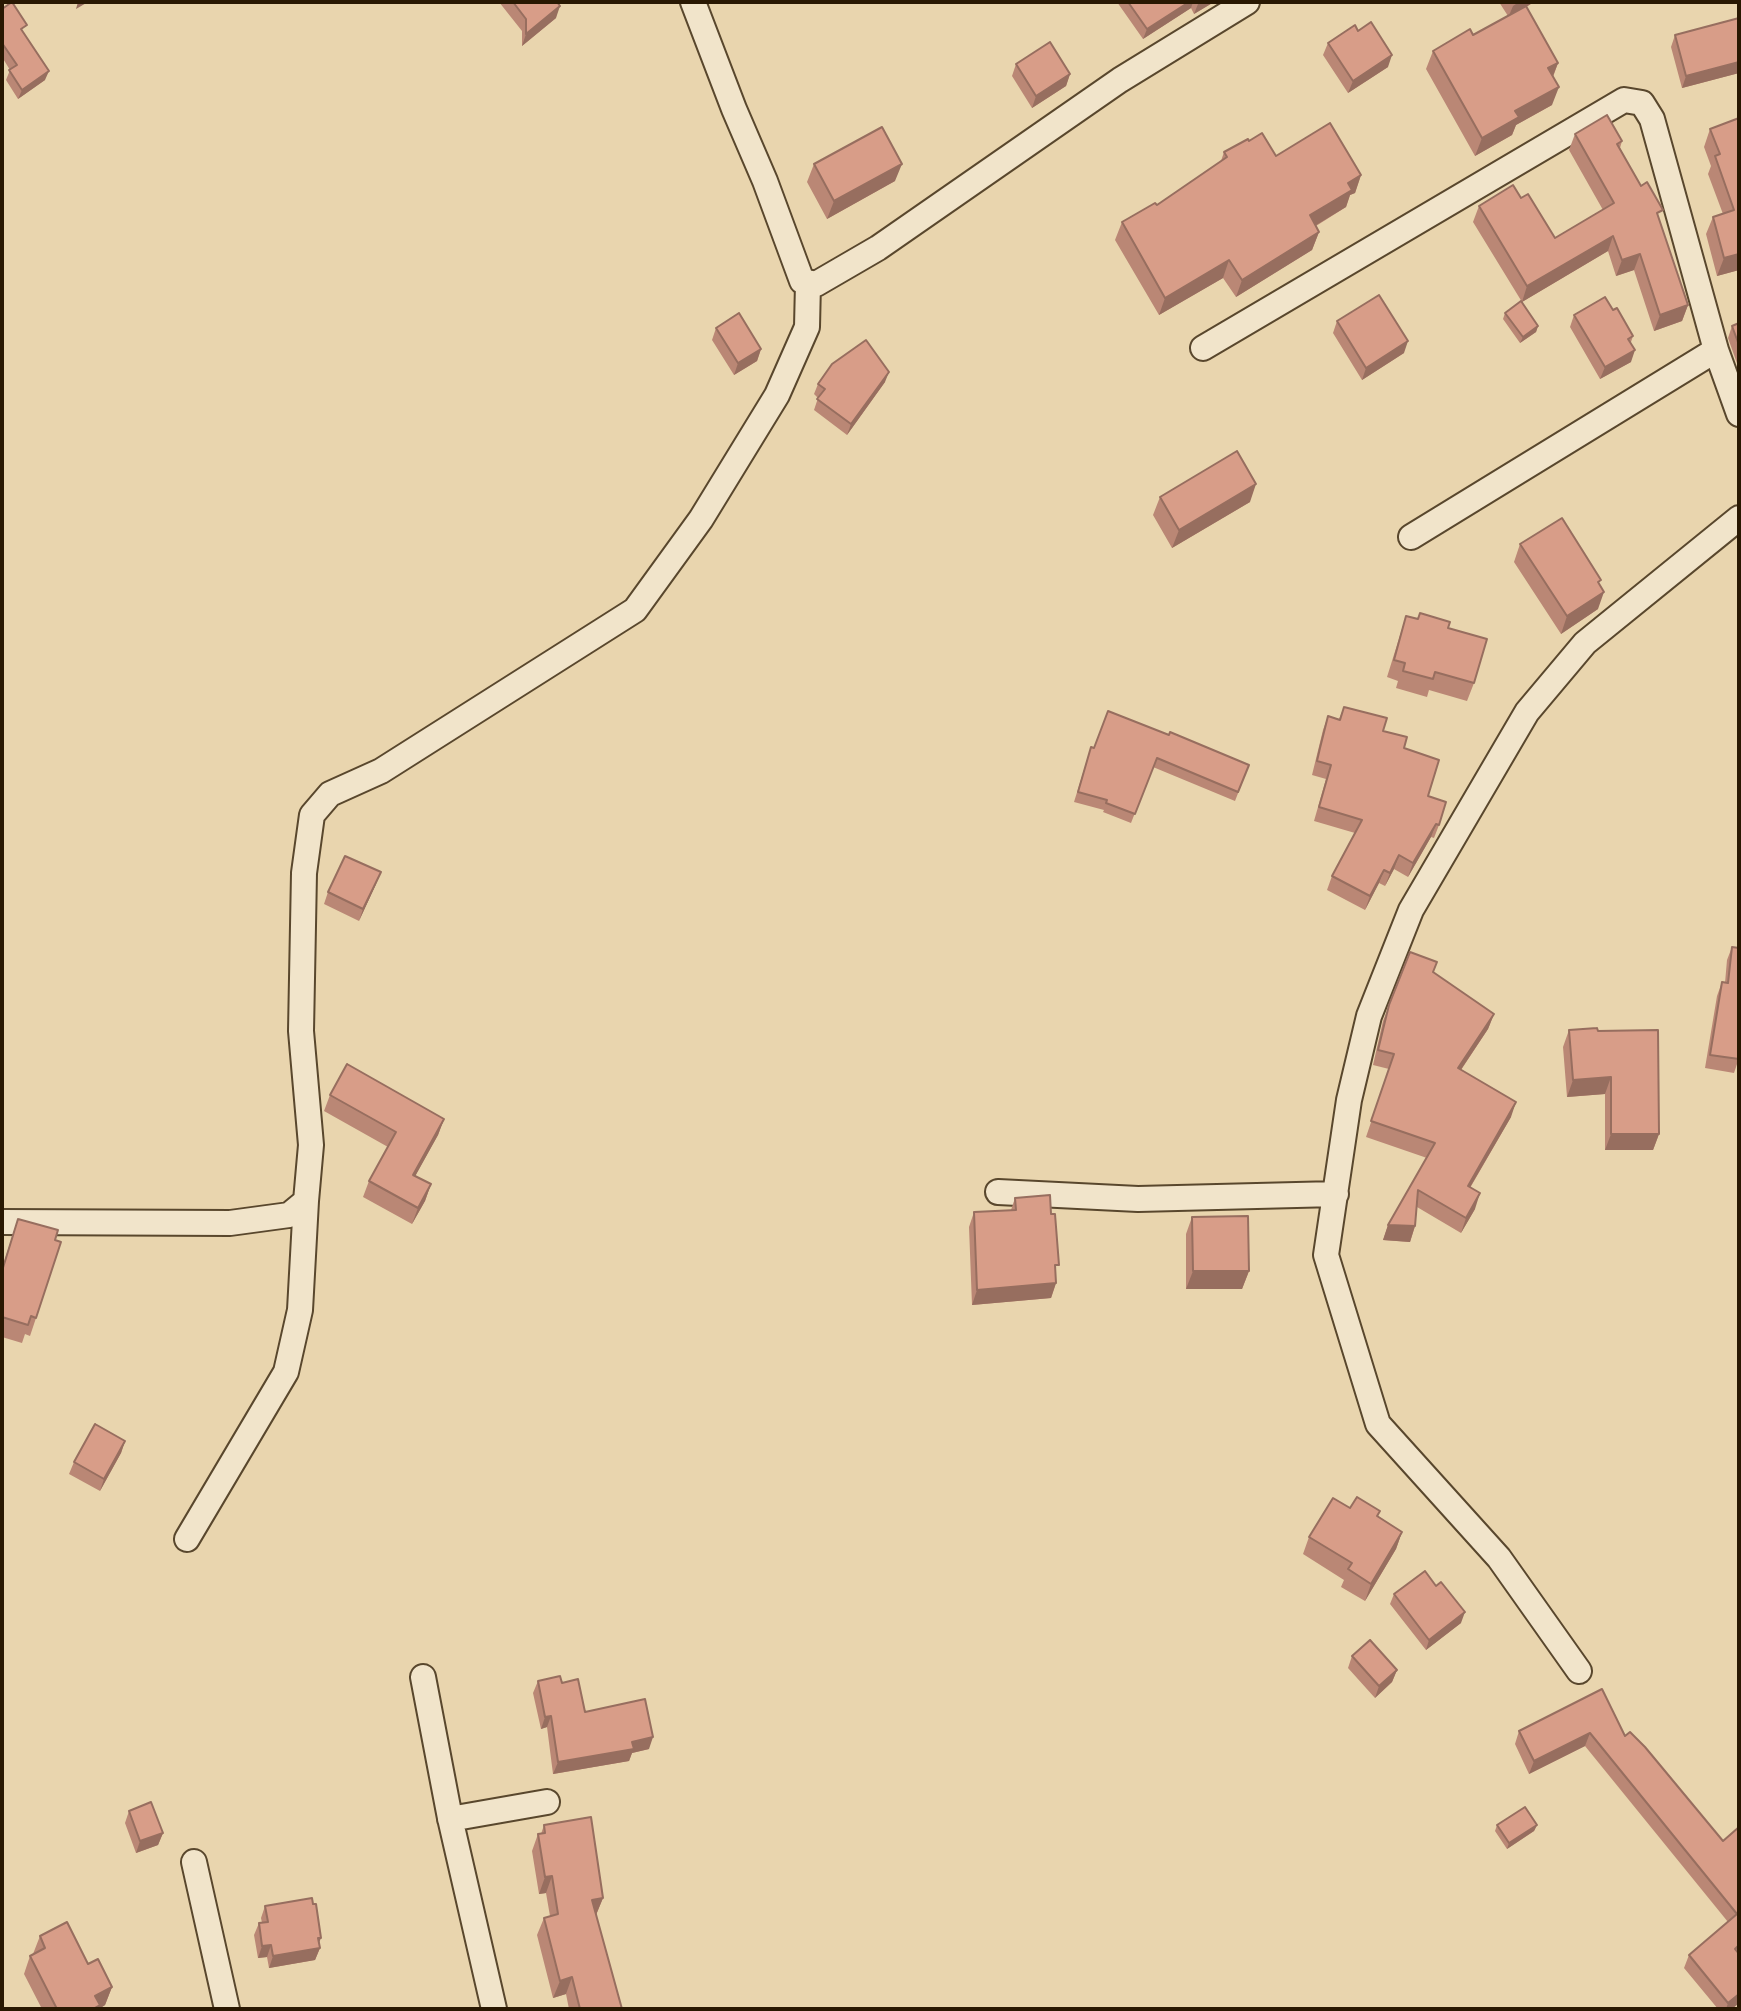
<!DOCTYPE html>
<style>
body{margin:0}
#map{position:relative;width:1741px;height:2011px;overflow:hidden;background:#e9d5ae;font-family:"IM FELL Double Pica",serif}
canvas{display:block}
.frame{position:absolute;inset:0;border:4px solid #291802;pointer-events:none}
</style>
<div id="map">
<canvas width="1741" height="2011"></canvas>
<div class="frame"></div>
</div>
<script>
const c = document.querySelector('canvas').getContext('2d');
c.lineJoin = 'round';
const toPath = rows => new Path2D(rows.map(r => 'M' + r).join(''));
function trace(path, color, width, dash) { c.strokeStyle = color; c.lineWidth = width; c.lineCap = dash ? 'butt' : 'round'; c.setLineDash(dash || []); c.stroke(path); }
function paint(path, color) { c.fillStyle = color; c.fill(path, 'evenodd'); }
const minor = toPath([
 [693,2,734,109,765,181,802,281,816,284,878,248,1120,80,1247,2],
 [1203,348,1624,100,1642,103,1652,119,1716,350,1739,414],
 [1411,537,1716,350],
 [998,1192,1138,1199,1336,1194],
 [2,1222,230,1223,289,1215,306,1201,311,1145,301,1031,304,873,312,815,330,794,381,771,635,610,701,519,777,395,807,327,808,283],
 [187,1539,286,1372,300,1310,306,1201],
 [1579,1671,1499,1558,1378,1424,1326,1255,1349,1100,1369,1016,1411,910,1527,712,1585,643,1739,518],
 [423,1677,450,1818,494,2009],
 [450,1819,547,1802],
 [194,1862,227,2009]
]);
trace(minor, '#59472d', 28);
trace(minor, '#f1e4ca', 24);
paint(toPath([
 [499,2,557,2,556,18,522,46,522,31],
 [1117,2,1214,2,1194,14,1191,8,1143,39],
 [1499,2,1534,2,1526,7,1558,63,1553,77,1552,105,1516,125,1512,135,1475,156,1426,69,1433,51,1473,35,1508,16],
 [2,9,24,34,45,80,18,99,6,80,10,70,2,57],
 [1739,18,1739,73,1682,88,1671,47,1675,35],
 [1358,31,1388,67,1348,93,1323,55,1328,43],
 [1016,64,1070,74,1066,86,1032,108,1012,76],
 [1739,118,1739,270,1717,276,1706,234,1713,217,1723,214,1708,174,1711,166,1704,147,1710,129],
 [1575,134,1622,141,1620,148,1659,219,1688,305,1682,321,1654,331,1634,270,1616,276,1608,251,1522,302,1473,222,1479,206,1521,198,1555,238,1603,210,1569,150],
 [1249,141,1276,156,1361,175,1355,193,1350,195,1346,207,1316,226,1319,232,1312,250,1236,297,1223,278,1159,315,1115,240,1122,222,1157,205,1221,161,1224,152],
 [814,164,895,181,827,219,807,182],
 [1613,310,1633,336,1631,342,1631,362,1600,379,1570,327,1574,315],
 [1505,313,1538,326,1536,332,1520,343,1503,319],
 [1337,321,1404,353,1362,380,1333,333],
 [1739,323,1739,369,1728,338,1732,326],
 [716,328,761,349,757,361,734,375,712,340],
 [885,382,847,435,814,410,818,398,814,394,818,384],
 [1160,497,1250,502,1172,548,1153,515],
 [1520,544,1599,584,1598,609,1561,634,1514,562],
 [1406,616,1448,628,1474,683,1467,701,1429,690,1427,697,1396,688,1398,681,1387,677],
 [1344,707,1383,731,1404,748,1428,796,1439,825,1434,838,1431,837,1408,877,1394,869,1385,886,1379,883,1365,910,1327,890,1332,876,1355,833,1314,821,1326,779,1312,775,1323,730,1328,716,1339,719],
 [1091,747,1094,748,1249,765,1235,801,1153,767,1131,823,1103,812,1104,810,1074,802],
 [376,884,359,921,324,904,328,892],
 [1732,947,1739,1058,1734,1073,1705,1068,1717,996,1722,982,1725,983,1727,960],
 [1410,952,1433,972,1494,1014,1488,1029,1461,1070,1511,1117,1470,1188,1475,1209,1461,1233,1417,1207,1415,1226,1410,1242,1383,1240,1388,1225,1427,1158,1366,1137,1389,1069,1373,1065,1383,1021],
 [1569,1030,1598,1031,1659,1134,1653,1150,1605,1150,1605,1094,1567,1097,1563,1047],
 [330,1095,444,1119,438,1135,415,1176,431,1184,425,1201,412,1224,363,1197,369,1181,388,1147,324,1111],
 [1015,1198,1051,1214,1056,1283,1051,1298,972,1305,969,1227,974,1212,1011,1210],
 [1192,1217,1249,1271,1242,1289,1186,1289,1186,1234],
 [18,1219,36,1318,30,1336,25,1334,22,1343,2,1337,2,1268],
 [125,1441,121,1453,100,1491,69,1474,74,1462],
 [1350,1508,1380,1511,1378,1516,1402,1532,1396,1549,1365,1601,1341,1587,1344,1580,1303,1554,1309,1537],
 [1436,1586,1461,1623,1426,1650,1390,1604,1394,1594],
 [1352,1656,1397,1670,1392,1682,1375,1698,1348,1668],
 [538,1681,562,1683,585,1712,649,1749,632,1753,629,1761,553,1774,547,1727,541,1729,533,1693],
 [1602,1689,1625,1736,1723,1841,1739,1827,1739,2003,1732,2009,1718,2009,1684,1968,1689,1955,1728,1922,1585,1746,1529,1774,1515,1744,1519,1731],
 [129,1811,163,1833,158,1845,136,1853,125,1823],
 [544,1825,603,1898,596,1915,622,2009,569,2009,566,1994,553,1998,537,1935,544,1918,550,1916,546,1893,539,1894,532,1851,538,1834,541,1834],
 [1497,1825,1537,1825,1534,1831,1507,1849,1495,1831],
 [265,1906,319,1944,320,1948,315,1960,269,1968,267,1957,258,1958,254,1935,259,1923,262,1923,261,1918],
 [40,1936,88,1964,112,1987,105,2005,99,2009,42,2009,24,1974,30,1956,33,1954]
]), '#ba8775');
paint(toPath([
 [78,2,88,2,76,9],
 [1189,2,1193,2,1191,8,1143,39,1147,29],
 [1201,2,1214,2,1194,14,1198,4],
 [1519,2,1534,2,1508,18,1513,6],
 [560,6,556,18,522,46,526,34],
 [1392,55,1388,67,1348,93,1353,81],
 [1739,62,1739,73,1682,88,1686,76],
 [1558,63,1551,81,1548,68],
 [49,71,45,80,18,99,22,90],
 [1070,74,1066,86,1032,108,1036,96],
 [1559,87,1552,105,1516,125,1512,135,1475,156,1482,138,1515,111],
 [902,164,895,181,827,219,834,201],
 [1361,175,1355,193,1350,195,1346,207,1303,233,1310,215,1348,183],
 [1319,232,1312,250,1236,297,1242,280],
 [1613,236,1608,251,1522,302,1527,286],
 [1640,254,1634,270,1616,276,1622,260],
 [1739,254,1739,270,1717,276,1724,258],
 [1229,260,1223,278,1159,315,1165,298],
 [1688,305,1682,321,1654,331,1660,315],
 [1538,326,1536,332,1520,343,1523,337],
 [1408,341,1404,353,1362,380,1366,368],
 [761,349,757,361,734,375,738,363],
 [1635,350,1631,362,1600,379,1605,367],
 [889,372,885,382,847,435,851,424],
 [1256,484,1250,502,1172,548,1179,530],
 [1604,592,1598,609,1561,634,1567,616],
 [1436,824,1431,837,1408,877,1413,863],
 [1399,855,1394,869,1385,886,1390,873],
 [1384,870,1379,883,1365,910,1370,896],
 [381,872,376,884,359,921,363,909],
 [1494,1014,1488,1029,1452,1083,1458,1068],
 [1611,1077,1605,1094,1567,1097,1573,1080],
 [1516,1102,1511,1117,1462,1201,1468,1186],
 [444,1119,438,1135,407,1191,413,1175],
 [1611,1134,1659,1134,1653,1150,1605,1150],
 [431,1184,425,1201,412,1224,418,1208],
 [1480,1193,1475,1209,1461,1233,1466,1218],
 [1388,1225,1415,1226,1410,1242,1383,1240],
 [1193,1271,1249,1271,1242,1289,1186,1289],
 [1056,1283,1051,1298,972,1305,977,1290],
 [125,1441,121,1453,100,1491,104,1479],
 [1402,1532,1396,1549,1365,1601,1371,1584],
 [1465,1612,1461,1623,1426,1650,1429,1640],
 [1397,1670,1392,1682,1375,1698,1379,1686],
 [551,1716,547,1727,541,1729,545,1717],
 [1590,1733,1585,1746,1529,1774,1534,1761],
 [653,1737,649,1749,632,1753,629,1761,553,1774,558,1762],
 [1537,1825,1534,1831,1507,1849,1509,1843],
 [163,1833,158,1845,136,1853,140,1841],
 [552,1876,546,1893,539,1894,545,1877],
 [603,1898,596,1915,585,1917,592,1900],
 [318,1938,321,1938,317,1948,320,1948,315,1960,269,1968,273,1956],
 [271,1945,267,1957,258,1958,262,1946],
 [572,1977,566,1994,553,1998,560,1981],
 [112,1987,105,2005,99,2009,90,2009,95,1996],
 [1739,1994,1739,2003,1732,2009,1726,2009,1728,2003]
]), '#976e5f');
const building = toPath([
 [12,2,27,25,21,29,49,71,22,90,9,70,17,65,2,43,2,9,12,2],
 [513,2,557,2,560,6,526,34,526,19,513,2],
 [1128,2,1189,2,1147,29,1128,2],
 [1526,6,1558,63,1548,68,1559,87,1515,111,1519,117,1482,138,1433,51,1470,29,1473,35,1526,6],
 [1739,18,1739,62,1686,76,1675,35,1739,18],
 [1371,22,1392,55,1353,81,1328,43,1355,25,1358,31,1371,22],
 [1050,42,1070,74,1036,96,1016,64,1050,42],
 [1607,115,1622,141,1617,144,1641,186,1647,182,1663,210,1657,213,1688,305,1660,315,1640,254,1622,260,1613,236,1527,286,1479,206,1513,185,1521,198,1528,194,1555,238,1614,203,1575,134,1607,115],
 [1739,118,1739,254,1724,258,1713,217,1734,210,1715,156,1720,154,1710,129,1739,118],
 [1330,123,1361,175,1348,183,1352,190,1310,215,1319,232,1242,280,1229,260,1165,298,1122,222,1155,203,1157,205,1227,157,1224,152,1248,139,1249,141,1262,133,1276,156,1330,123],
 [882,127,902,164,834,201,814,164,882,127],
 [1379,295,1408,341,1366,368,1337,321,1379,295],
 [1605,297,1613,310,1617,308,1633,336,1628,339,1635,350,1605,367,1574,315,1605,297],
 [1521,301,1538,326,1523,337,1505,313,1521,301],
 [739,313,761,349,738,363,716,328,739,313],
 [1739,323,1739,345,1732,326,1739,323],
 [866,340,889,372,851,424,817,399,825,389,818,384,832,364,866,340],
 [1237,451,1256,484,1179,530,1160,497,1237,451],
 [1562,518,1601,580,1598,582,1604,592,1567,616,1520,544,1562,518],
 [1420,613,1450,622,1448,628,1487,639,1474,683,1435,672,1433,679,1403,671,1405,663,1394,660,1406,616,1418,619,1420,613],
 [1344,707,1387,718,1383,731,1407,737,1404,748,1439,760,1428,796,1446,802,1439,825,1436,824,1413,863,1399,855,1390,873,1384,870,1370,896,1332,876,1362,820,1319,807,1331,765,1317,761,1320,748,1328,716,1340,720,1344,707],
 [1108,711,1169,735,1170,732,1249,765,1238,792,1157,758,1135,814,1106,803,1107,800,1078,792,1091,747,1094,748,1108,711],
 [345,856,381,872,363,909,328,892,345,856],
 [1732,947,1739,948,1739,1059,1710,1055,1722,982,1728,983,1732,947],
 [1410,952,1437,962,1433,972,1494,1014,1458,1068,1516,1102,1468,1186,1480,1193,1466,1218,1418,1190,1415,1226,1388,1225,1435,1143,1371,1121,1394,1054,1378,1050,1389,1005,1410,952],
 [1597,1028,1598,1031,1658,1030,1659,1134,1611,1134,1611,1077,1573,1080,1569,1030,1597,1028],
 [347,1064,444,1119,413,1175,431,1184,418,1208,369,1181,396,1132,330,1095,347,1064],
 [1050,1195,1051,1214,1055,1214,1059,1265,1055,1265,1056,1283,977,1290,974,1212,1016,1210,1015,1198,1050,1195],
 [1248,1216,1249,1271,1193,1271,1192,1217,1248,1216],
 [18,1219,58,1230,55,1240,61,1242,36,1318,31,1316,28,1325,2,1317,2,1271,18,1219],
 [95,1424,125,1441,104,1479,74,1462,95,1424],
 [1357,1497,1380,1511,1377,1516,1402,1532,1371,1584,1348,1569,1352,1563,1309,1537,1333,1498,1350,1508,1357,1497],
 [1425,1571,1436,1586,1441,1582,1465,1612,1429,1640,1394,1594,1425,1571],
 [1370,1640,1397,1670,1379,1686,1352,1656,1370,1640],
 [560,1676,562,1683,578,1679,585,1712,645,1699,653,1737,632,1742,634,1749,558,1762,551,1716,545,1717,538,1681,560,1676],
 [1602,1689,1625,1736,1630,1732,1645,1747,1723,1841,1739,1827,1739,1945,1735,1949,1739,1954,1739,1994,1728,2003,1689,1955,1737,1914,1590,1733,1534,1761,1519,1731,1602,1689],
 [151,1802,163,1833,140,1841,129,1811,151,1802],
 [1525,1807,1537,1825,1509,1843,1497,1825,1525,1807],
 [591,1817,603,1898,592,1900,622,2009,580,2009,572,1977,560,1981,544,1918,558,1914,552,1876,545,1877,538,1834,545,1833,544,1825,591,1817],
 [312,1898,313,1904,316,1904,321,1938,318,1938,320,1948,273,1956,271,1945,262,1946,259,1923,268,1922,265,1906,312,1898],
 [67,1922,88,1964,98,1959,112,1987,95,1996,100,2005,93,2009,57,2009,30,1956,45,1948,40,1936,67,1922]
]);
paint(building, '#d89d88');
trace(building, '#976e5f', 2);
</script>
